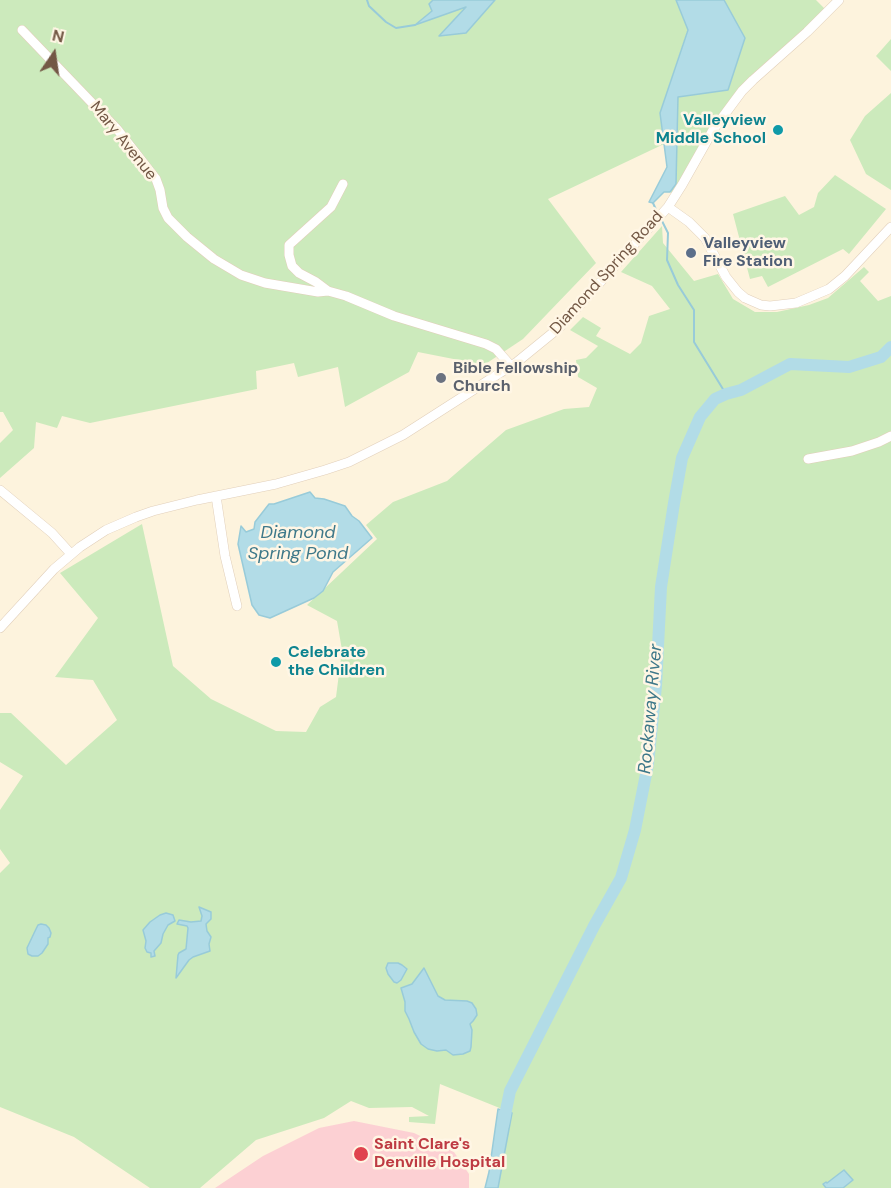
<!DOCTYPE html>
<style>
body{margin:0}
#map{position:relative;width:891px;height:1188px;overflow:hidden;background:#fdf3dd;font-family:"DM Sans",sans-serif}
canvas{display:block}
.north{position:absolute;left:24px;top:24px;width:60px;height:60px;-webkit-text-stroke:4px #fff6e5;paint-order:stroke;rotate:13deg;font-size:16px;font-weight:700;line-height:24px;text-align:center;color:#735845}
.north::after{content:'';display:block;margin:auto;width:21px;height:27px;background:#735845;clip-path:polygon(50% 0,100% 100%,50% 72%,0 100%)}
</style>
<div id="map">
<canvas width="891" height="1188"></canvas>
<div class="north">N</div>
</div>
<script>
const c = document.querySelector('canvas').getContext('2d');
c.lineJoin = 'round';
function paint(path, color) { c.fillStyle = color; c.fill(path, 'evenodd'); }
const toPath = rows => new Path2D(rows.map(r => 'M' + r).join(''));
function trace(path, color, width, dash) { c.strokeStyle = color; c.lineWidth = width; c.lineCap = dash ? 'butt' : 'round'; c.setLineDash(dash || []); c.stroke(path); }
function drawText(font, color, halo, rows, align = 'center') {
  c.font = font + ' "DM Sans",sans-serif'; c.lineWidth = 5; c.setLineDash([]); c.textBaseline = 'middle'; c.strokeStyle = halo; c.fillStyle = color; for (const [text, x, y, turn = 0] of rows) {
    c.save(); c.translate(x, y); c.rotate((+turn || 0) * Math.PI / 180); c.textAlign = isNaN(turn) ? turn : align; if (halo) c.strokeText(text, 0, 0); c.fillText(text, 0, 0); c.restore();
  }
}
paint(toPath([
 [354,1121,414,1133,454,1152,469,1174,469,1188,215,1188,263,1156,319,1128]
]), '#fcd0d3');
paint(toPath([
 [0,0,433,0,429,4,432,11,417,24,468,6,441,35,466,33,495,0,676,0,688,29,660,113,664,144,548,199,596,263,523,339,484,365,418,352,409,372,345,407,338,367,298,377,294,363,256,371,257,389,90,423,62,416,57,428,36,422,34,448,0,478,0,443,13,430,3,412,0,412],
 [724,0,816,0,829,13,740,95,679,195,670,192,676,184,678,97,728,90,744,38],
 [891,39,891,71,876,56],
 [891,93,891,190,866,174,850,140,865,116],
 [835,175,886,209,849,254,843,249,768,287,762,276,750,279,733,214,785,196,799,215,814,207,818,193],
 [662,226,663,243,694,281,718,274,733,299,755,312,777,312,809,305,828,298,864,267,869,272,860,281,878,301,891,296,891,1188,498,1188,512,1113,440,1084,435,1124,409,1122,409,1117,429,1116,412,1107,369,1108,351,1101,324,1118,256,1140,200,1188,150,1188,74,1137,0,1107,0,873,10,863,0,849,0,810,23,776,0,762,0,713,11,713,66,765,117,720,93,680,55,677,98,618,60,573,142,524,173,666,211,699,276,731,306,732,320,707,336,697,342,650,337,621,307,605,377,539,366,525,393,502,447,481,506,430,564,409,589,407,597,388,578,377,576,360,586,358,598,346,570,330,583,317,601,328,596,336,630,354,641,343,649,316,670,309,652,286,621,272]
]), '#cceabc');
const water = toPath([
 [433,0,495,0,466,33,439,36,466,7,415,25,432,11,429,4,433,0],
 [676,0,724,0,745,38,728,90,678,97,676,184,670,192,664,192,653,203,649,202,667,167,660,113,688,30,676,0],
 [310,492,315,498,324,499,345,506,352,516,359,521,372,538,333,572,323,591,314,598,270,618,259,615,252,605,238,544,241,526,246,532,254,529,255,522,269,504,274,504,310,492],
 [199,907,211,912,211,919,206,924,207,931,211,937,209,944,210,951,193,957,189,960,176,978,178,955,179,953,186,949,188,928,187,926,177,924,179,920,191,922,201,921,202,916,199,907],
 [166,913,173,915,175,921,168,925,163,934,161,943,154,951,155,956,151,957,151,953,147,952,145,948,146,941,143,930,150,922,160,915,166,913],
 [41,924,46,925,49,928,51,933,50,937,48,938,48,944,42,953,38,956,32,956,28,954,27,948,36,929,38,925,41,924],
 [388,963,398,963,402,965,407,969,401,980,397,983,394,982,388,974,386,968,388,963],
 [424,968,438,996,445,1000,467,1001,472,1003,476,1009,477,1015,473,1021,470,1024,472,1030,471,1047,470,1051,463,1054,453,1055,446,1050,437,1051,428,1049,421,1044,414,1032,409,1019,405,1011,405,1002,401,988,412,984,424,968],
 [498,1109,512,1113,498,1188,485,1188,489,1172,498,1109],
 [844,1170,853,1180,843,1188,826,1188,823,1184,826,1182,827,1183,844,1170]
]);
paint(water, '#b2dce7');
trace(water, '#98cbd9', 1.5);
trace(toPath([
 [367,0,369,6,386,22,396,28,415,25],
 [653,203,658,214],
 [661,219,668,233,667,260,678,285,694,310,694,342,726,394]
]), '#98cbd9', 2);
trace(toPath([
 [503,1125,510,1091,594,926,621,878,635,830,648,764,656,686,661,587,674,503,682,458,700,417,715,399,726,394,741,390,790,364,849,367,881,357,891,347]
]), '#b2dce7', 12);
const minor = toPath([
 [22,30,117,129,156,179,160,190,163,208,168,218,187,237,214,259,241,275,265,283,318,292,328,291,346,296,394,316,486,344,496,349,511,366],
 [668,207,689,222,705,238,726,277,738,292,745,298,761,305,770,306,796,303,829,289,845,276,891,227],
 [328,291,316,282,299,273,292,266,289,255,289,245,331,207,343,184],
 [808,459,852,451,879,442,891,436],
 [0,490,52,533,71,554],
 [216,496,225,556,237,606],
 [0,628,54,569,80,547,106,530,136,517,153,511,197,500,276,484,325,470,349,462,403,435,517,362,560,327,668,207,682,185,713,130,742,91,753,80,807,32,839,0]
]);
trace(minor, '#e1cfba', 10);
trace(minor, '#fff', 9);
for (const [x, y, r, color] of [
 [778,130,6,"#0f9aa8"],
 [691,253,6,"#5c6f8a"],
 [441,378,6,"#6b7280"],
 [276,662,6,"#0f9aa8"],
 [361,1154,8,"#e0444e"]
]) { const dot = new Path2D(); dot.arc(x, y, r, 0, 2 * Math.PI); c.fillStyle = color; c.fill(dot); trace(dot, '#fff6e5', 2); }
drawText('bold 16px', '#0d838f', '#fff6e5', [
 ["Valleyview",766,121],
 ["Middle School",766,139],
 ["Celebrate",288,653,"left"],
 ["the Children",288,671,"left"]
], 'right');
drawText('16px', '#735845', '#fff6e5', [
 ["Mary Avenue",123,141,51],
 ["Diamond Spring Road",607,273,-48]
]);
drawText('bold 16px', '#4e5e75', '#fff6e5', [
 ["Valleyview",703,244],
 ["Fire Station",703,262]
], 'left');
drawText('bold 16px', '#5b616d', '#fff6e5', [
 ["Bible Fellowship",453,369],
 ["Church",453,387]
], 'left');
drawText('bold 16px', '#be3a42', '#fff6e5', [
 ["Saint Clare's",374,1145],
 ["Denville Hospital",374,1163]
], 'left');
drawText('italic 18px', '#3e7889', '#fff6e5', [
 ["Diamond",298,533],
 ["Spring Pond",298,554],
 ["Rockaway River",651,709,-85]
]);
</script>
